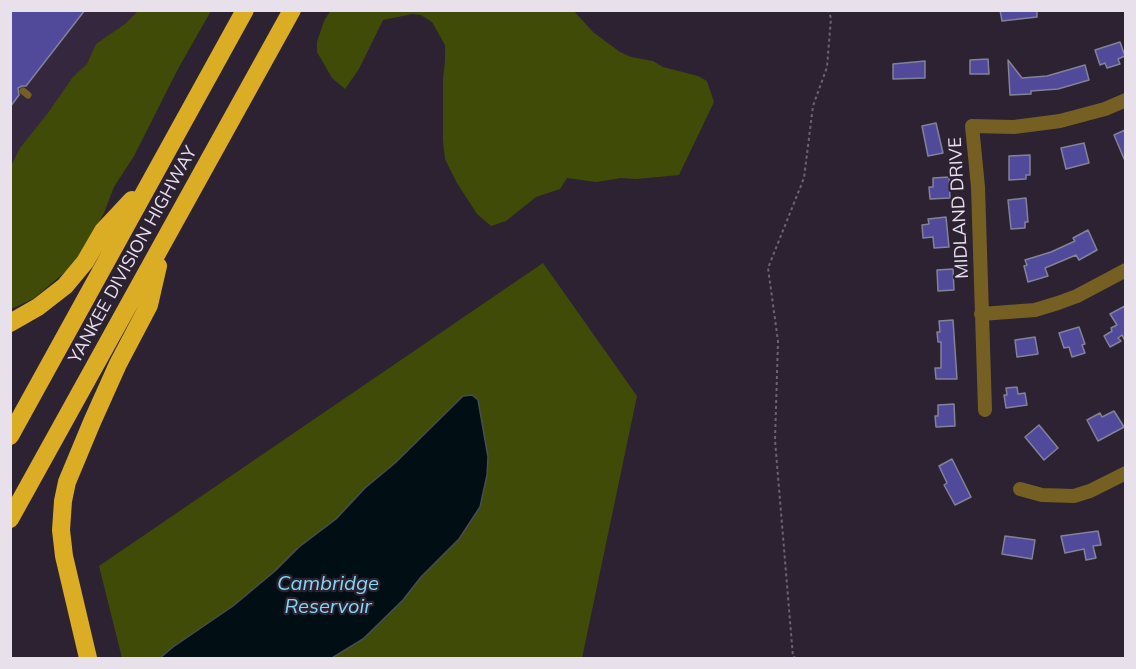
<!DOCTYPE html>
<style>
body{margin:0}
#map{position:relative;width:1136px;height:669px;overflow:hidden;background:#2c2232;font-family:Mulish,sans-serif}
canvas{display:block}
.frame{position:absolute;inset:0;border:12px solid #e8e1ec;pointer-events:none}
</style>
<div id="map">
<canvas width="1136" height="669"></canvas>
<div class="frame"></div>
</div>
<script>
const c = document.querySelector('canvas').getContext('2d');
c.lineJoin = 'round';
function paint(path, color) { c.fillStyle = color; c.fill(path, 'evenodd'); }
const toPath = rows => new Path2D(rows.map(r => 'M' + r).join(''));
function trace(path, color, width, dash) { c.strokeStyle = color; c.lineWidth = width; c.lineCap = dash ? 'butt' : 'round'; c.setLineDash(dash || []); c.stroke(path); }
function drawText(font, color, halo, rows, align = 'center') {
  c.font = font + ' Mulish,sans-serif'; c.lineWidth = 4.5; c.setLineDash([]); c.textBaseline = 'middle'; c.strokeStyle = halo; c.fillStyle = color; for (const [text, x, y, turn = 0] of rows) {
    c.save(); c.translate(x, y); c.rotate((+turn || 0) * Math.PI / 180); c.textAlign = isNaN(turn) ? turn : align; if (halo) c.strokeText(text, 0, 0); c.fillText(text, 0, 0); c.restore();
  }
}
paint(toPath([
 [10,11,172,11,10,281]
]), '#35273e');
paint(toPath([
 [139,10,211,11,179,67,134,156,114,187,104,213,79,256,65,272,33,299,11,309,10,168,20,148,48,113,73,77,87,64,96,44,125,24],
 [331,10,574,11,593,32,620,52,631,57,653,61,663,67,698,76,707,81,714,102,679,175,637,179,621,178,596,182,567,178,560,189,536,197,506,221,491,226,477,214,457,183,445,159,443,141,443,79,445,61,445,45,432,22,421,15,412,14,383,20,359,69,345,89,332,78,317,52,317,42,324,21],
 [543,263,637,396,582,658,332,658,363,639,403,600,421,577,459,539,480,508,487,475,488,457,478,400,365,488,336,519,299,547,275,571,233,606,173,647,160,658,122,658,99,566]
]), '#414b08');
const water = toPath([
 [472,395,478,400,488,457,487,475,480,507,459,539,421,577,403,600,363,639,332,658,160,658,173,647,233,606,275,571,299,547,336,519,365,488,395,463,463,396,472,395]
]);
paint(water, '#010e13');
trace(water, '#464d54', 1.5);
const building = toPath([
 [10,10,85,10,26,86,22,86,18,88,19,95,10,107,10,10],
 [1000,10,1037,10,1037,17,1002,21,1000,10],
 [1120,42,1125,56,1118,59,1120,64,1107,68,1105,63,1100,65,1095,50,1120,42],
 [988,59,989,74,970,74,970,60,988,59],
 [1008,60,1022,78,1047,76,1085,65,1089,80,1058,89,1031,91,1031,94,1010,95,1008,60],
 [925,61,925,78,893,79,893,64,925,61],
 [936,123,943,153,928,156,922,126,936,123],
 [1125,130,1125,161,1114,135,1125,130],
 [1084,143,1089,163,1066,169,1061,148,1084,143],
 [1030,155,1030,175,1026,175,1026,179,1009,180,1009,156,1030,155],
 [949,177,950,198,930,199,929,187,933,187,933,178,949,177],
 [1026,198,1028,222,1025,222,1025,228,1011,229,1008,200,1026,198],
 [946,217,949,247,934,248,933,237,923,238,922,225,929,224,928,219,946,217],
 [1088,230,1097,250,1079,260,1076,255,1045,268,1048,276,1028,282,1024,266,1027,265,1025,260,1051,252,1075,241,1073,238,1088,230],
 [953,269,954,290,938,291,937,270,953,269],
 [1125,306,1125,341,1122,335,1118,338,1121,341,1110,347,1104,336,1112,331,1111,328,1117,325,1110,314,1125,306],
 [953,320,957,379,936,379,935,368,941,368,941,342,938,342,937,332,940,332,939,321,953,320],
 [1079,327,1085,344,1082,345,1085,353,1072,357,1069,347,1064,348,1059,333,1079,327],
 [1035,337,1038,354,1017,357,1015,340,1035,337],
 [1017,387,1018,394,1025,393,1027,405,1006,408,1004,395,1007,395,1006,388,1017,387],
 [954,404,955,426,936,427,935,416,938,416,938,405,954,404],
 [1114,411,1124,427,1098,441,1087,420,1100,413,1102,417,1114,411],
 [1039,425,1058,448,1044,460,1025,437,1039,425],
 [952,459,971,497,955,505,944,485,947,483,939,466,952,459],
 [1098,531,1101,545,1093,546,1096,558,1086,560,1084,549,1065,553,1061,536,1098,531],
 [1005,536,1035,540,1032,559,1002,554,1005,536]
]);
paint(building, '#514a9a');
trace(building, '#828299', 1.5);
trace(toPath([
 [796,658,793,657,775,440,778,341,768,268,804,178,813,106,827,67,831,18,828,10]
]), '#6d6472', 2, [3, 3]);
trace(toPath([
 [23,91,28,95]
]), '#755f22', 7);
trace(toPath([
 [981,314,1035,310,1058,303,1077,296,1126,270],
 [985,410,978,187,972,126,1014,127,1060,121,1105,109,1126,100],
 [1020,489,1042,495,1074,496,1090,491,1126,473]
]), '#755f22', 14);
trace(toPath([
 [10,323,38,307,65,286,85,262,103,231,132,200],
 [10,436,245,10],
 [10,519,292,10],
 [88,658,64,556,61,530,63,501,67,482,92,422,118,364,149,305,158,266]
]), '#dbad25', 18);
drawText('18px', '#e8e1ec', '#2c2232', [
 ["MIDLAND DRIVE",959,208,-93],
 ["YANKEE DIVISION HIGHWAY",133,255,-61]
]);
drawText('italic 20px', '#81d8f5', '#2c2232', [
 ["Cambridge",328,584],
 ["Reservoir",328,607]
]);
</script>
